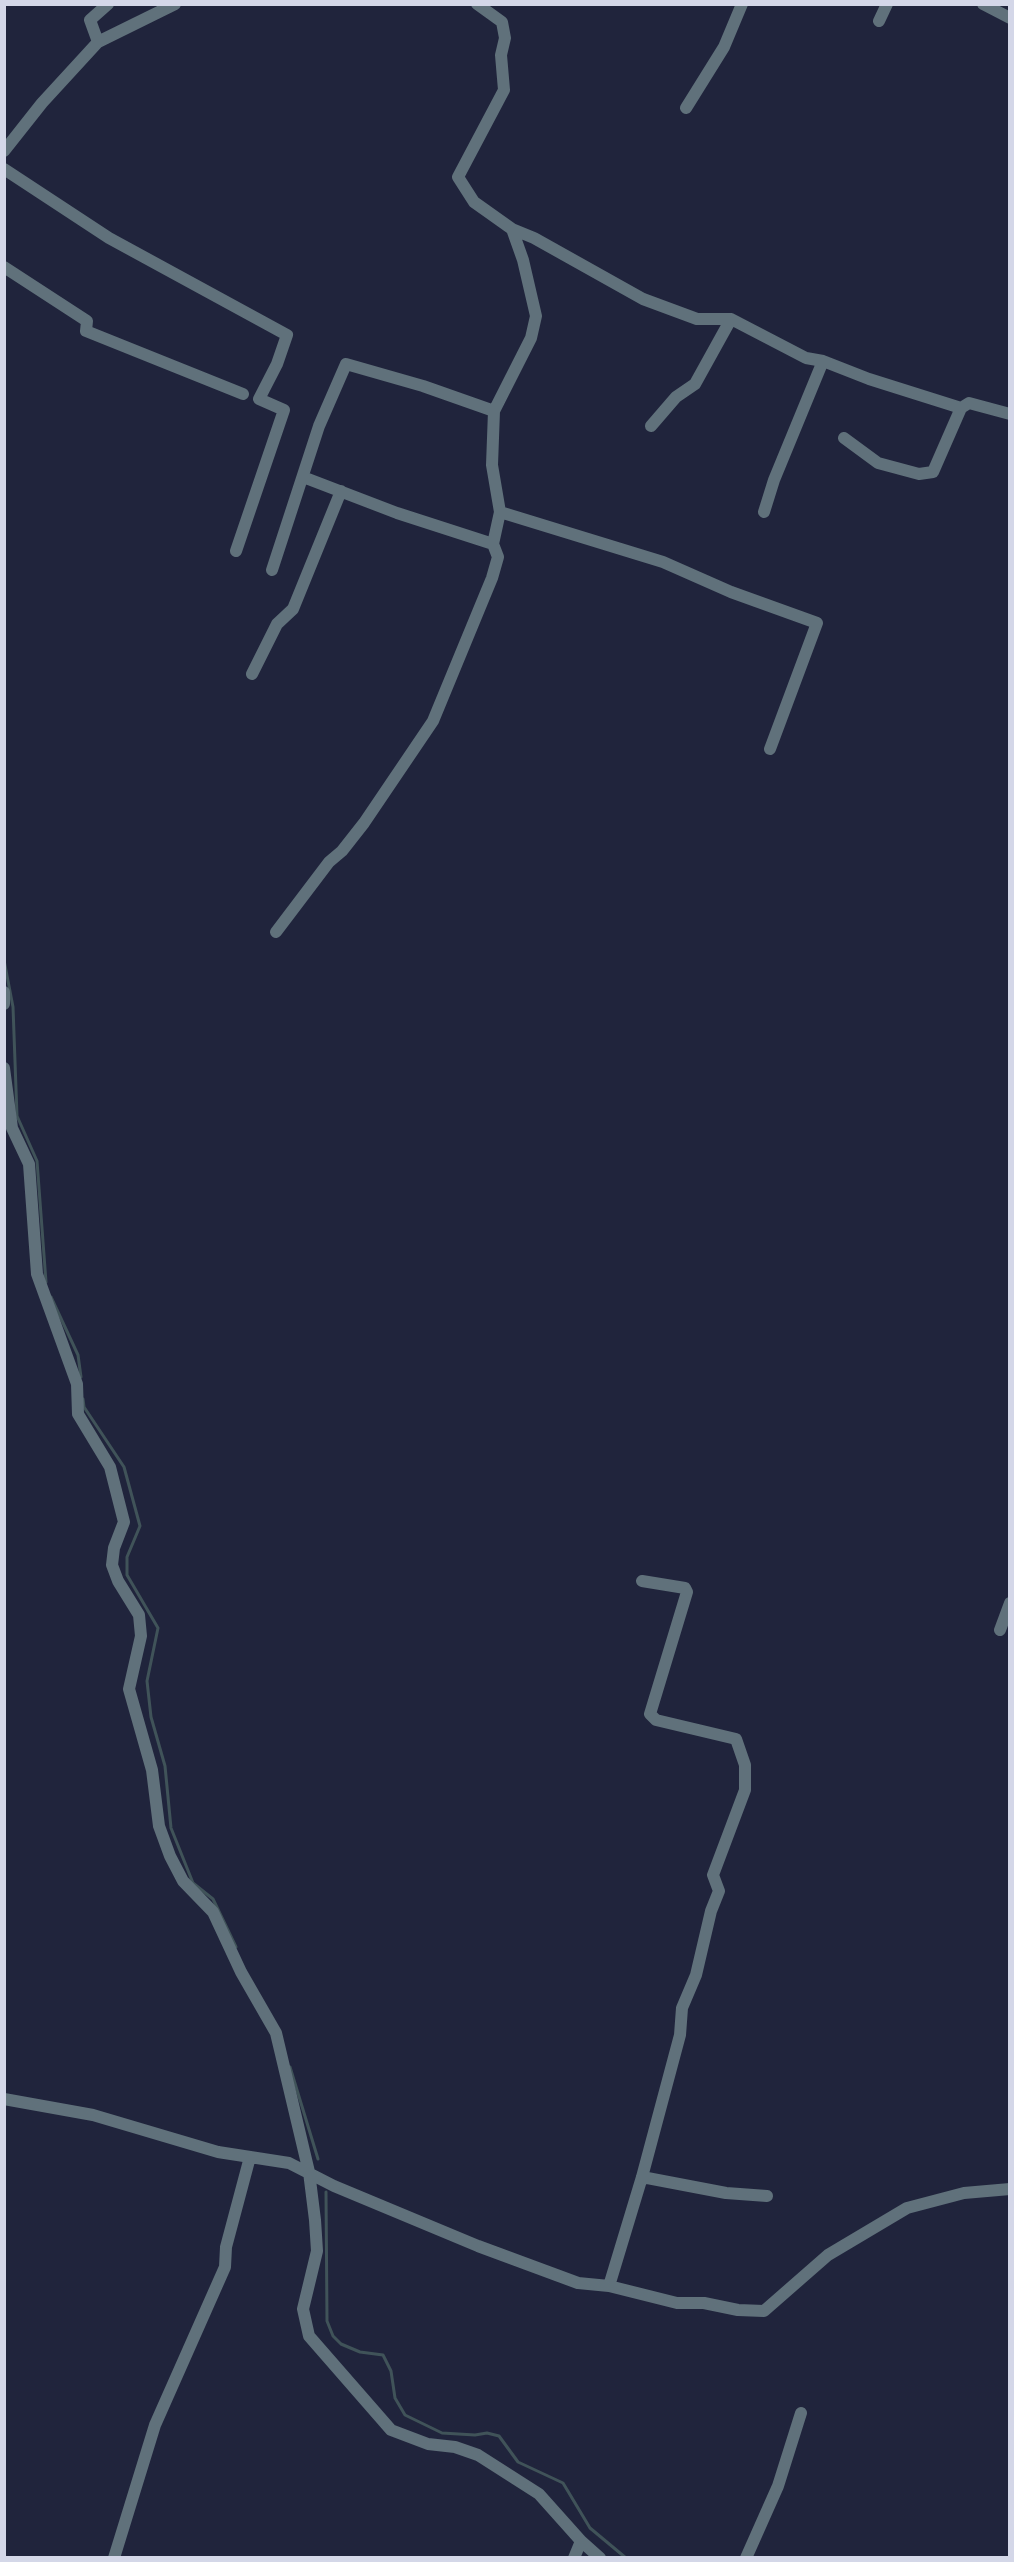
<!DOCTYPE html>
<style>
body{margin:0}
#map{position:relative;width:1014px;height:2562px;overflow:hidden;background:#20243c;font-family:Poppins,sans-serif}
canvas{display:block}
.frame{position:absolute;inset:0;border:6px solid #d4d7e8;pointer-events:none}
</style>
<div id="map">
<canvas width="1014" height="2562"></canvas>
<div class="frame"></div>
</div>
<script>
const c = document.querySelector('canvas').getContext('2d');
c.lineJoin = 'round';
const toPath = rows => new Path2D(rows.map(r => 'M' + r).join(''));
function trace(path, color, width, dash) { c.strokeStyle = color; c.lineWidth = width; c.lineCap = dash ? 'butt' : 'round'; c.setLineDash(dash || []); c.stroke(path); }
trace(toPath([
 [4,960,13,1007,17,1116,37,1161,46,1282],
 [51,1297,78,1355,81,1377],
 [83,1399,84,1407,124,1467,140,1526,127,1557,127,1575,158,1628,147,1681,151,1717,165,1766,171,1828,193,1883,213,1899,236,1947],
 [290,2067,318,2159],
 [326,2192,327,2321,333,2336,341,2344,360,2352,383,2355,391,2371,395,2398,405,2415,442,2433,475,2435,487,2433,499,2436,518,2462,563,2483,590,2528,626,2558]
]), '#405359', 3);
trace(toPath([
 [983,4,1010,18],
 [879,21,887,4],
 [98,42,90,20,108,4],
 [686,108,724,47,742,4],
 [4,151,42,103,98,42,175,4],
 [4,169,109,238,287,335,277,364,259,399,284,410,236,551],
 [512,229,534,238,643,299,697,319,731,319,806,358,823,361,869,379,961,408],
 [4,267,87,321,86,331,243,394],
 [651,426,676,397,695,384,731,319],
 [844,438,878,463,919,474,933,472,961,408,969,403,1010,414],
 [303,477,397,513,493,544],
 [500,512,663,562,731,592,817,623,770,749],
 [764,512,774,480,823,361],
 [272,570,319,426,346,364,423,386,494,411],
 [252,674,277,624,293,609,341,491],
 [276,932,329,862,342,851,364,823,433,721,492,578,498,557,493,544,500,512,492,465,494,411,531,338,536,316,523,260,512,229,474,202,458,177,504,90,501,55,505,38,502,22,477,4],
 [4,992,4,1004],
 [4,1068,12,1128,29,1164,37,1274,77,1384,78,1414,110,1467,124,1522,114,1548,112,1565,118,1581,139,1615,141,1636,129,1689,152,1770,159,1826,170,1856,183,1881,213,1912,241,1972,276,2033,309,2172,315,2220,317,2251,303,2309,309,2336,391,2430,428,2444,455,2447,478,2455,539,2494,581,2541,600,2558],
 [1000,1630,1010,1603],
 [4,2099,93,2115,218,2152,289,2163,334,2186,478,2246,578,2283,609,2286,677,2303,704,2303,738,2310,764,2311,828,2255,907,2208,964,2193,1010,2189],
 [642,2177,726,2193,767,2196],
 [609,2286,642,2177,680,2035,682,2008,696,1975,711,1911,719,1891,713,1875,745,1790,745,1765,736,1739,656,1720,650,1714,687,1592,685,1588,642,1581],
 [114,2558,155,2425,225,2267,226,2247,250,2157],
 [574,2558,581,2541],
 [746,2558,778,2486,801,2413]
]), '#60717b', 12);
</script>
